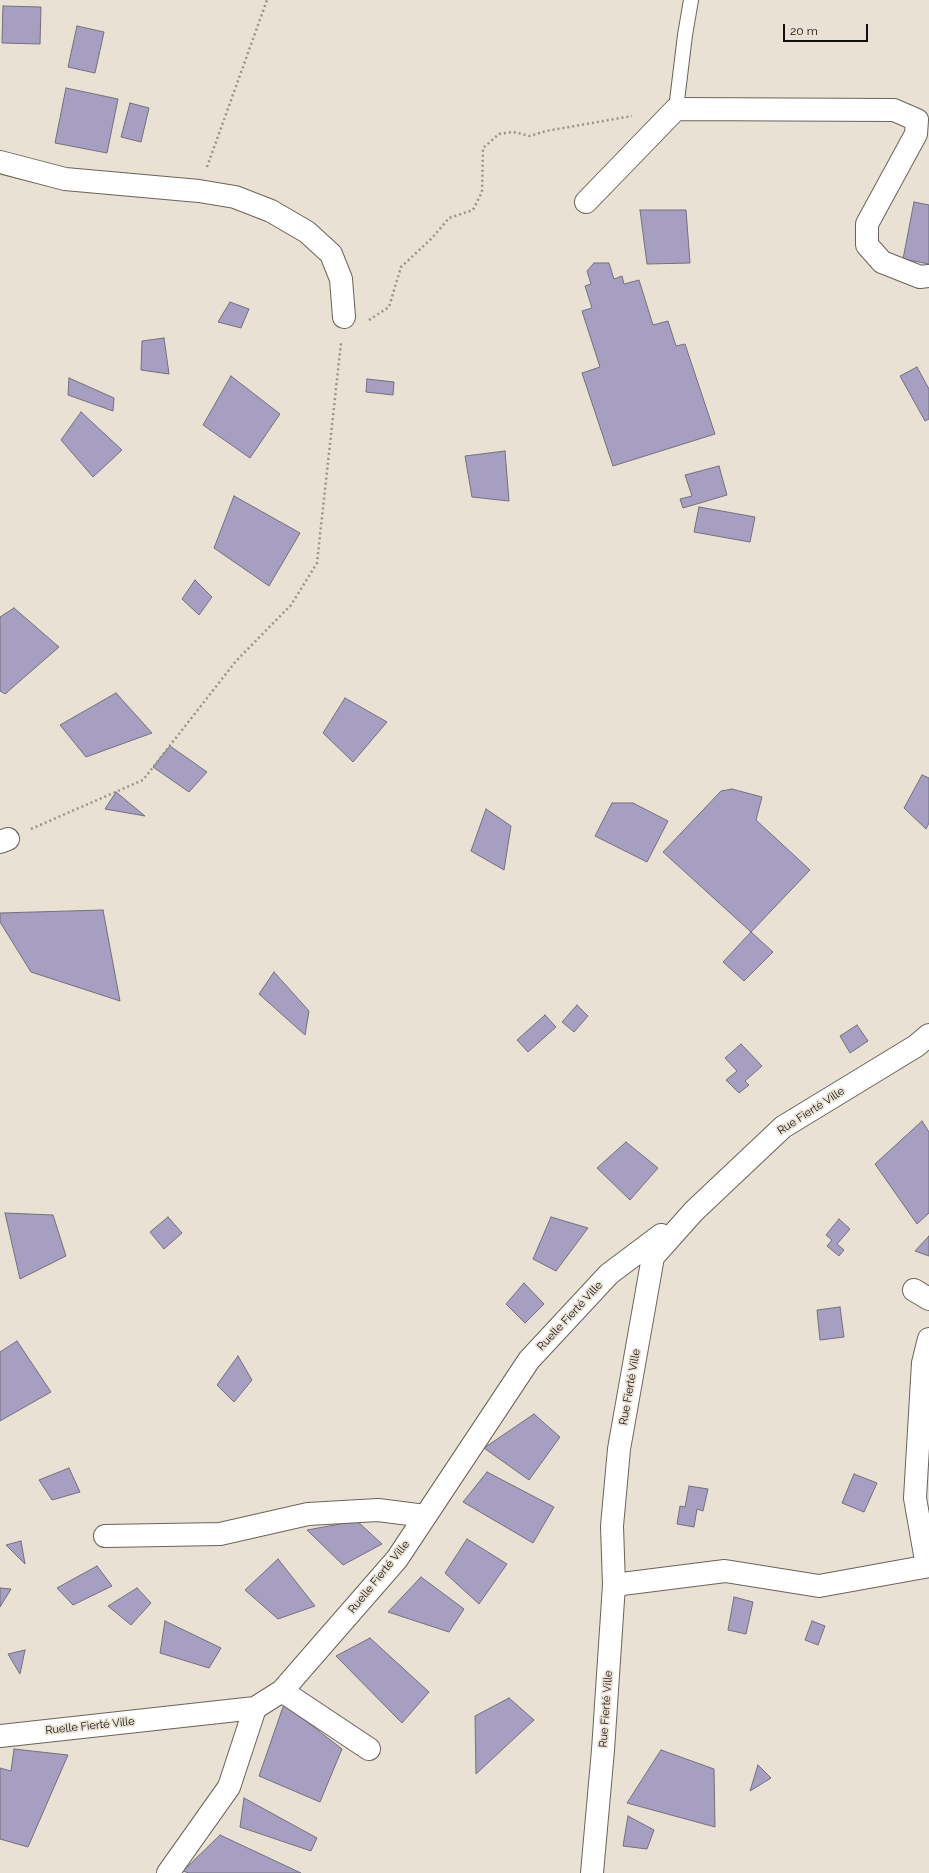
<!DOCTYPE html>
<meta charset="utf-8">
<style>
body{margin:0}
#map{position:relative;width:929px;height:1873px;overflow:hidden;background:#eae1d5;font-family:Raleway,sans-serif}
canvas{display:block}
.scale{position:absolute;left:783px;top:24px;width:85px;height:18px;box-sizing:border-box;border:2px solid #120f0c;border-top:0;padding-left:5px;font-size:12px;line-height:14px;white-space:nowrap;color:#120f0c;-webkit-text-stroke:3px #eae1d5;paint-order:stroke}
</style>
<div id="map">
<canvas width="929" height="1873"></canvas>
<div class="scale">20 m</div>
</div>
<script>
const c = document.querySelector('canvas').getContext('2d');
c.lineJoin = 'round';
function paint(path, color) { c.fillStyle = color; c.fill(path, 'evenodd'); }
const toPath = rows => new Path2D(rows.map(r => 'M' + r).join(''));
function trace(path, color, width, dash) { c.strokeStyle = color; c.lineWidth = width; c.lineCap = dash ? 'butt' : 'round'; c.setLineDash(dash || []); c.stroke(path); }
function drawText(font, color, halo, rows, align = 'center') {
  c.font = font + ' Raleway,sans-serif'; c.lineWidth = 3.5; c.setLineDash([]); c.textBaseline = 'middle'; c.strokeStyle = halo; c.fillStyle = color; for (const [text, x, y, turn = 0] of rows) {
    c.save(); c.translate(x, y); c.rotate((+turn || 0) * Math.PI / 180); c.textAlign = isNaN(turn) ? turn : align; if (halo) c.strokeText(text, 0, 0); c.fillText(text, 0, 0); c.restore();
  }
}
const building = toPath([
 [3,6,41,7,40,44,2,43,3,6],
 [77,26,104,32,95,73,68,67,77,26],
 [66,88,118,99,107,153,55,143,66,88],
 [130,103,149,108,141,142,121,137,130,103],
 [914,202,929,205,929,264,903,259,914,202],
 [640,210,686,210,690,263,647,264,640,210],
 [594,263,609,263,614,279,622,276,624,284,639,280,653,325,668,321,676,346,685,344,715,434,613,466,582,373,600,367,582,311,592,308,585,286,591,284,587,271,594,263],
 [230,302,249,309,241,328,218,322,230,302],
 [164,338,169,374,141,370,142,341,164,338],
 [917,367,929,389,929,419,925,421,900,376,917,367],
 [231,376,280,414,250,458,203,425,231,376],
 [69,378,114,398,113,411,68,395,69,378],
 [367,379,394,382,393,395,366,392,367,379],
 [81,412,122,450,93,477,61,440,81,412],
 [505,451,509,501,472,497,465,456,505,451],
 [719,466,727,495,683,508,680,499,692,496,685,475,719,466],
 [234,496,300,533,269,586,214,548,234,496],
 [699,507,755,517,750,542,694,532,699,507],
 [195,580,212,597,199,615,182,599,195,580],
 [14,608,59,647,5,694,0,691,0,617,14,608],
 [116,693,152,733,86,757,60,725,116,693],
 [345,698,387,722,353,762,323,733,345,698],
 [170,746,207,772,189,792,153,767,170,746],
 [922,775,929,778,929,823,926,829,904,808,922,775],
 [732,789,762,797,756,820,810,870,751,932,663,852,721,791,732,789],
 [116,792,145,816,105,809,116,792],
 [612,803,633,803,668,821,647,862,595,836,612,803],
 [486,809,511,826,504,870,471,851,486,809],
 [103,910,120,1001,31,972,0,922,0,913,103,910],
 [751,932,773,952,744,981,723,962,751,932],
 [274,972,309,1011,305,1035,259,994,274,972],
 [577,1005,588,1016,574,1032,562,1022,577,1005],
 [545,1015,556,1027,528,1052,517,1040,545,1015],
 [857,1025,868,1041,850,1053,840,1036,857,1025],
 [741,1044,762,1066,745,1081,749,1085,739,1093,726,1080,737,1071,725,1058,741,1044],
 [922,1121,929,1132,929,1213,917,1224,875,1164,922,1121],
 [626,1142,658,1168,630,1200,597,1168,626,1142],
 [5,1213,53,1215,66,1256,20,1279,5,1213],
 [168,1217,182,1233,164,1249,150,1232,168,1217],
 [551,1217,588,1228,556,1271,533,1259,551,1217],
 [839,1219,850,1229,837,1244,844,1250,839,1256,827,1246,832,1240,826,1235,839,1219],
 [929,1236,929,1256,915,1251,929,1236],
 [524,1283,544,1304,525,1323,506,1304,524,1283],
 [840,1307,844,1337,820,1340,817,1310,840,1307],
 [17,1341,51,1392,0,1421,0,1352,17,1341],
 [238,1356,252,1380,234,1402,217,1385,238,1356],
 [534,1414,560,1437,529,1480,484,1448,534,1414],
 [69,1468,80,1492,52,1500,39,1480,69,1468],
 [487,1472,554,1507,533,1543,463,1502,487,1472],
 [854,1474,877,1483,864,1512,842,1503,854,1474],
 [689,1486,708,1489,703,1511,697,1509,694,1527,677,1524,680,1506,685,1507,689,1486],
 [357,1521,382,1544,343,1565,307,1530,357,1521],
 [467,1539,507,1564,479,1604,445,1573,467,1539],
 [21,1541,25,1564,6,1545,21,1541],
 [278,1559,315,1606,278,1619,245,1590,278,1559],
 [97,1566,112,1586,73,1605,57,1588,97,1566],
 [421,1577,464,1609,449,1632,388,1612,421,1577],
 [0,1588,11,1589,0,1607,0,1588],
 [137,1588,151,1603,131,1625,108,1606,137,1588],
 [734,1597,753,1602,746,1634,728,1630,734,1597],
 [165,1621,221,1648,209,1668,160,1653,165,1621],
 [812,1621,825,1626,818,1645,805,1640,812,1621],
 [370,1638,429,1692,402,1723,336,1656,370,1638],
 [25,1650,20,1674,8,1654,25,1650],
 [509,1698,534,1720,476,1774,475,1716,509,1698],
 [284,1704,342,1749,320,1802,259,1776,284,1704],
 [14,1749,68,1755,28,1847,0,1839,0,1768,11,1771,14,1749],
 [661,1750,714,1769,715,1827,627,1803,661,1750],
 [758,1765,771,1778,750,1791,758,1765],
 [244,1798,317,1838,311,1851,240,1827,244,1798],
 [628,1816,654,1830,647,1849,623,1846,628,1816],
 [220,1835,301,1873,189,1873,183,1871,220,1835]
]);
paint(building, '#a69fc1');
trace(building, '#73707c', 1);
const service = toPath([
 [676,109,685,35,691,0]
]);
const minor = toPath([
 [0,162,65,179,199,191,235,197,271,211,307,232,331,254,341,279,344,317],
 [586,202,676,109,894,110,917,120,916,134,867,224,867,245,882,262,920,277,929,276],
 [0,842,8,839],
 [914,1290,929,1299],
 [105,1536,220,1534,308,1514,378,1510,425,1516],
 [927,1566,915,1498,923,1363,929,1339],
 [614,1585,725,1571,819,1586,929,1566],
 [282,1691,369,1749],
 [0,1736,255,1708,282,1691,397,1559,529,1360,609,1274,661,1235],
 [168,1873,229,1787,255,1708],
 [592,1873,603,1750,614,1585,612,1526,619,1449,653,1257,694,1211,783,1127,916,1046,929,1035]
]);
trace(service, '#6b6359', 16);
trace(minor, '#6b6359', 24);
trace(toPath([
 [207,167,267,0],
 [369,320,389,307,401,267,432,238,449,218,473,210,482,192,483,148,499,134,513,132,530,136,546,131,632,116],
 [31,829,143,780,236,661,291,605,317,563,341,343]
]), '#999289', 2.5, [2, 3]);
trace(service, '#fff', 14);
trace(minor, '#fff', 22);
drawText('11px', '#120f0c', '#eae1d5', [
 ["Rue Fierté Ville",811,1111,-33],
 ["Ruelle Fierté Ville",570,1316,-47],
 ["Rue Fierté Ville",630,1387,-80],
 ["Ruelle Fierté Ville",379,1577,-51],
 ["Rue Fierté Ville",606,1709,-86],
 ["Ruelle Fierté Ville",90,1726,-6]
]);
</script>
